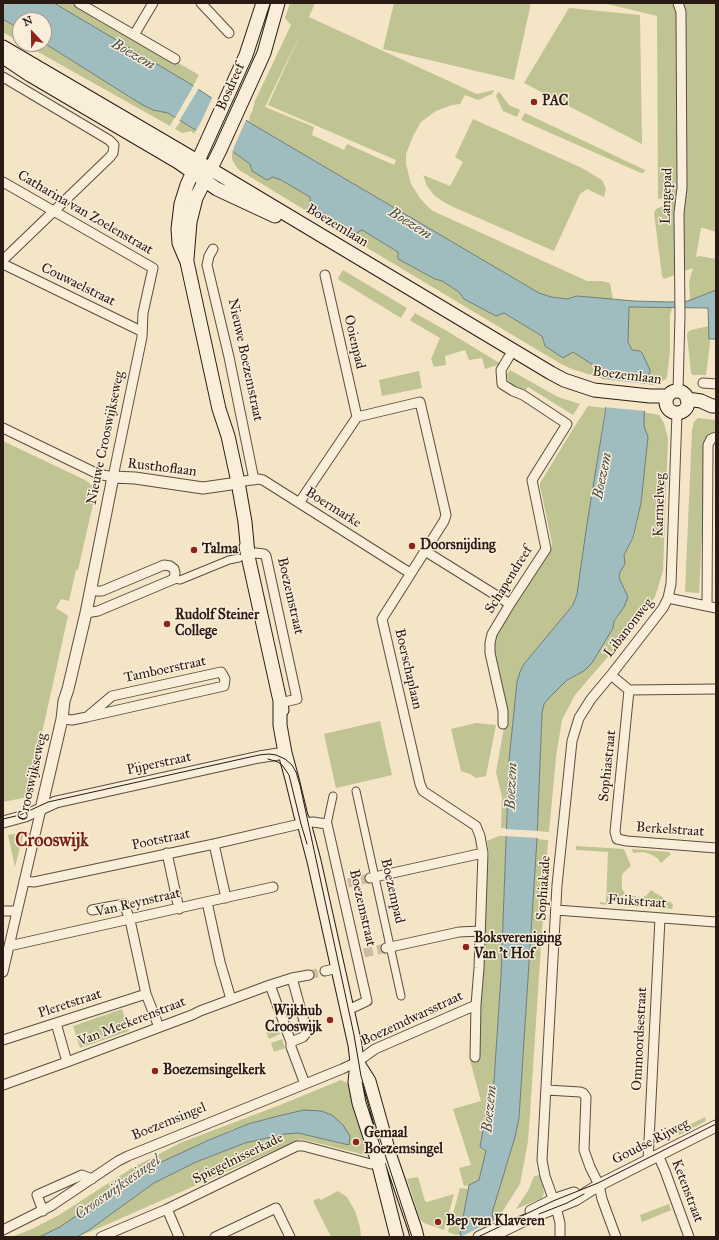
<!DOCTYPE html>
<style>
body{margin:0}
#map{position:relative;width:719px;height:1240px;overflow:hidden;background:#f4e5c6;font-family:"IM FELL Great Primer",serif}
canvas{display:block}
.frame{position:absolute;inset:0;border:4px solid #2a1a14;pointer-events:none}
.north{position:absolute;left:12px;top:12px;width:40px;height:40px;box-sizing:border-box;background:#f8eeda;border:1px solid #a6998b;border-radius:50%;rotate:338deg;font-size:11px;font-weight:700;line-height:16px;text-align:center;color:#2a1a14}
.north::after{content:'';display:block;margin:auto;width:14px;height:18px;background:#8f2418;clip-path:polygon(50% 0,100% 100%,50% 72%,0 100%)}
</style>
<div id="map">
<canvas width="719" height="1240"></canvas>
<div class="frame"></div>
<div class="north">N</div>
</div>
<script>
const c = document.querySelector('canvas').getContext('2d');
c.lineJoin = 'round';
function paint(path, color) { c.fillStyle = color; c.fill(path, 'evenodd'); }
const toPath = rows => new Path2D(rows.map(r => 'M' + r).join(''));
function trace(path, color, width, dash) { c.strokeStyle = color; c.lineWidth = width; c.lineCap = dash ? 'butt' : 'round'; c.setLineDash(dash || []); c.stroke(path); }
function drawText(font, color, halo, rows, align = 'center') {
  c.font = font + ' "IM FELL Great Primer",serif'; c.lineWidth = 3; c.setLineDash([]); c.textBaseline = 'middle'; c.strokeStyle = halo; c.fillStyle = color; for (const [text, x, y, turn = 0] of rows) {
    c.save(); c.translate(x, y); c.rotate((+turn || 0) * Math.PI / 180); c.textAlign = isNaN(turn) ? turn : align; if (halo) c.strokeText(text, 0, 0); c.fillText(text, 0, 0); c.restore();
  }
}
paint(toPath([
 [54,3,75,3,199,75,193,86],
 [290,3,315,3,309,17,477,94,494,90,492,94,478,100,465,95,460,104,452,105,436,111,421,122,413,136,406,154,406,164,411,184,420,198,427,206,433,211,587,281,601,281,610,283,613,299,577,296,567,299,551,297,539,293,249,122,250,115,252,112,255,101,291,25,285,18],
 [302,30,268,105,396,160,394,165,347,144,344,150,312,135,314,127,265,107],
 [394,3,531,3,514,80,383,49],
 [603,3,716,3,716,232,704,228,701,228,696,257,700,256,716,259,716,290,688,301,690,298,689,282,693,268,664,279,662,276,654,213,656,209,690,194,658,199,657,16],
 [569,8,640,15,642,144,524,83],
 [3,19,20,29,20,42,3,32],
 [44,43,141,104,168,113,175,117,170,126,24,44],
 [498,92,500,93,509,105,520,110,517,117,503,111,496,96],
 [525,113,645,170,644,173,641,173,521,120],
 [473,119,582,168,602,180,606,189,604,197,587,189,580,194,554,251,451,206,442,201,434,195,427,186,423,175,450,186,463,162,455,157],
 [181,121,196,130,194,134,191,131,182,133,175,129],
 [232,151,250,164,273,177,281,180,310,197,310,207,353,235,362,230,398,252,398,259,435,279,442,281,459,292,465,299,496,316,504,313,542,336,545,346,563,358,573,352,596,367,604,379,572,369,561,364,374,252,239,170,235,165,232,159],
 [343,270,407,308,401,318,339,280,338,278],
 [629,306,672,308,670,315,670,351,667,377,666,379,656,384,651,385,645,383,644,378,650,373,640,351,632,350,631,349,628,342],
 [415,313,447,331,501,364,485,369,482,358,469,360,465,350,445,356,446,365,434,367,431,359,440,338,411,321,410,320],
 [709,326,710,343,706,375,693,375,691,373,687,335,688,332,691,330],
 [510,370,558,397,580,404,573,415,528,387,526,390,517,387,516,388,510,384,511,383,508,380,507,374],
 [419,371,422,388,382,396,379,380],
 [588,406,605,408,577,594,573,605,524,664,517,682,509,760,506,828,501,828,502,797,496,772,506,716,494,651,494,640,508,617,551,551,552,543,540,486,540,483,573,429],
 [643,412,659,415,664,423,668,439,663,571,655,597,612,652,575,695,562,720,556,757,549,832,537,831,542,713,544,704,548,699,567,680,584,671,592,663,613,628,614,621,618,617,623,586,619,578,620,572,625,564,624,555,634,538,641,503,648,437,643,426],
 [698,418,716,420,716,432,712,434,707,438,699,593,685,592,692,430,694,422],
 [3,441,85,480,94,487,96,491,78,570,76,570,69,601,61,599,56,608,64,613,68,616,28,796,23,798,3,802],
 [380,721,392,775,336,788,324,734],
 [476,723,496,725,486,776,476,778,470,774,461,771,451,729],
 [24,832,15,867,8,835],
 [499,836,506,836,501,976,492,1111,491,1113,487,1113,480,1148,486,1151,479,1180,469,1185,464,1186,459,1168,471,1165,453,1109,481,1101,470,1060,477,1054,478,1019,487,864,489,854,487,841],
 [537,839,548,840,530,1113,528,1141,520,1184,499,1217,494,1219,492,1213,515,1137,519,1118],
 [576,846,624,849,631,866,624,872,622,875,622,889,625,893,611,905,600,904,600,902,606,903,608,852,576,850],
 [632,849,669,852,671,854,661,863,657,858,650,854,643,852,633,853],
 [651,890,673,904,672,909,625,906,631,895,637,897,642,897,646,896],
 [122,1009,129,1031,80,1048,73,1026],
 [277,1026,280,1034,269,1039,266,1031],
 [282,1039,285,1048,274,1052,271,1043],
 [341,1080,349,1084,369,1156,301,1139,99,1228,77,1237,89,1230,154,1183,196,1162,245,1143,285,1134,298,1133,349,1145,286,1114,248,1124,231,1130,155,1165,122,1184,60,1227,39,1237,12,1237,32,1229,59,1215,132,1168,180,1143,280,1105],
 [705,1117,706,1121,679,1135,677,1131],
 [541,1175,544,1193,542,1198,516,1209,529,1189,534,1176],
 [418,1177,425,1201,427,1202,454,1194,444,1230,424,1223,420,1219,407,1179],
 [460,1188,468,1189,460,1234,456,1235,448,1232],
 [338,1191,347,1197,355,1211,360,1227,361,1237,331,1237,313,1201,319,1198,321,1200],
 [669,1204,671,1210,642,1222,640,1215]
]), '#c0c392');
const water = toPath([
 [3,3,54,3,187,82,252,124,539,293,551,297,567,299,577,296,634,301,670,302,688,301,716,290,716,339,709,339,708,308,629,307,628,342,632,350,640,351,642,353,650,370,650,373,644,378,645,381,644,426,648,437,641,503,633,538,624,555,625,564,620,572,619,578,628,597,624,607,614,621,613,628,592,663,584,671,567,680,548,699,544,704,542,713,537,839,519,1118,515,1137,492,1213,497,1237,461,1237,460,1234,469,1185,479,1180,485,1155,486,1151,480,1147,486,1114,491,1113,492,1111,501,976,509,760,517,682,520,672,524,664,573,605,577,594,587,524,605,413,606,401,604,379,596,367,573,352,563,358,545,346,542,336,504,313,496,316,464,299,459,292,442,281,435,279,398,259,398,252,362,230,353,235,310,207,310,197,281,180,273,177,267,180,252,171,250,164,232,151,228,150,168,113,153,110,141,104,44,43,44,20,20,20,20,29,3,19,3,3],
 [304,1110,321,1111,332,1115,343,1125,350,1136,349,1145,298,1133,285,1134,245,1143,196,1162,154,1183,89,1230,77,1237,39,1237,60,1227,122,1184,155,1165,209,1140,248,1124,278,1116,304,1110]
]);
paint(water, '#9fbdbe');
trace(water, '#707c7a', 1);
paint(toPath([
 [194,85,199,88,179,121,175,118],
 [213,96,247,118,234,147,232,154,227,152,195,132,200,124],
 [603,379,647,384,645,411,603,407],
 [504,829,539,831,539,838,504,836],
 [495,1220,498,1237,460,1237]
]), '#f4e5c6');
trace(toPath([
 [348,883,370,878],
 [364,953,386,948],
 [309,975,325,971]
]), '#ccbca2', 9, [9, 4.5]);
const pedestrian = toPath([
 [174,579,180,580,229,560,239,558],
 [356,791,401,996],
 [327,824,333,796]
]);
const minor = toPath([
 [79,3,175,59],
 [201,3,229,33],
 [678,3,681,12,682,188,679,213,680,315,678,391],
 [134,35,153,3],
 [3,77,109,140,114,145,113,153,110,157,3,260],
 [3,182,153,268,143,313,142,337,113,477,98,474,3,428],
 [213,249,209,256,207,265,229,357,254,480],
 [3,264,141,331],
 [325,275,357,417],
 [703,383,716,384],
 [238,482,258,479,263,480,410,573],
 [299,503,357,417,420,402,446,515,444,521,382,619,420,784,423,791,476,826,480,836,483,853,479,968,476,1005,475,1057],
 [425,551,510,604],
 [248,554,256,553,264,554,266,556,297,699,280,703],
 [668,598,716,608],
 [707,606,708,445,711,439,716,437],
 [86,613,98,611,174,579,175,573,174,569,170,566,164,565,102,591,90,591],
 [611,675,629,690,716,689],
 [629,690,615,832,617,839,627,841,716,848],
 [62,719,72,720,87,717,224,686,225,679,221,672,112,696,87,717],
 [503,724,503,711,490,653,490,643,492,634,510,604,546,549,532,480,567,424,523,395,513,391,502,384,501,370,510,355],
 [214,844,226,898],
 [167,853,179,909],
 [370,878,483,853],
 [24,881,34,882,214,844,304,823,313,822,327,824,367,1001,348,1010],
 [207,902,220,962,231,999],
 [92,910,124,904,130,920,146,994,159,1027],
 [556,910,716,922],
 [3,911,17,911],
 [9,946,273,887],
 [386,948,459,932,480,931],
 [325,971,338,968],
 [3,972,41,809],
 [270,985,288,1034,291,1042,291,1047,305,1084],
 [56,1023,67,1062],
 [3,1040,146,994],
 [291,1042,303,1037,307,1032,292,978],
 [3,1085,67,1062,192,1015,200,1011,270,985,292,978,309,975],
 [547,1090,580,1092,583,1093,586,1097,584,1150,590,1167,599,1185,602,1199,616,1237],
 [658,1155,665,1171,689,1237],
 [648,1161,660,918],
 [167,1209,179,1237],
 [43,1211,37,1195,82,1175,92,1179],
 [3,1230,51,1206,118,1161,128,1156,342,1069,357,1062,375,1049,476,1005],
 [101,1237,167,1209,297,1146,303,1146,371,1164,390,1156],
 [215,1237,276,1208,290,1237],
 [560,1237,560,1223,556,1207,545,1176,542,1160,557,885,572,741,579,718,591,699,611,675,663,608,668,598,671,584,677,413]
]);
const tertiary = toPath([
 [41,809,62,719,64,701,68,689,86,613,113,477,135,478,203,488,231,484],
 [3,822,25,816,56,802,259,757,285,753],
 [531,1211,553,1200,574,1193],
 [479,1237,496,1229],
 [490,1237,523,1221,575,1200,599,1185,716,1126]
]);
const secondary = toPath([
 [3,47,182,152,551,373,564,380,594,390,650,396,668,396],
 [3,57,30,75,178,162,217,189,275,216],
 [187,259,190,222,196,198,220,150,264,53,278,3],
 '666 402a11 11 0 1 1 22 0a11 11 0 1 1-22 0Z',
 [687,399,701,401,712,406,716,406],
 [246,547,282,710],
 [248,554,245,522,238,482,228,436,219,409,187,262,179,243,178,229,181,204,187,185,246,55,263,3],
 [280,703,280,725,285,753,292,779,301,816,304,823,314,861,355,1045,357,1062,355,1082,359,1103,378,1162,397,1237],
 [357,1062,369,1081,390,1156,415,1229,417,1237]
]);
trace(pedestrian, '#5c4d40', 9);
trace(minor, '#5c4d40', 11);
trace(tertiary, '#5c4d40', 13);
trace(secondary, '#2a1a14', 15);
trace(pedestrian, '#f8eeda', 7);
trace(minor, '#f8eeda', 9);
trace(tertiary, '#f8eeda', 11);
trace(secondary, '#f8eeda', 13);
trace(toPath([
 [268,759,278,762,282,765,289,775,301,824,307,844],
 [3,819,20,815,48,802,57,800,259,755,269,754,276,755,285,759,292,765,296,772,300,785,354,1035,361,1076,377,1130,412,1237],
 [539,1214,567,1203,584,1194],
 [478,1237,553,1201,598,1183,716,1124]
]), '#2a1a14', 1);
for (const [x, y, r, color] of [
 [534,102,4,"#8f2418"],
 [412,546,4,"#8f2418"],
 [194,550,4,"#8f2418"],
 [167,624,4,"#8f2418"],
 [466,947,4,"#8f2418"],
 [330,1020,4,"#8f2418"],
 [155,1071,4,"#8f2418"],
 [356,1142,4,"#8f2418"],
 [438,1222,4,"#8f2418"]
]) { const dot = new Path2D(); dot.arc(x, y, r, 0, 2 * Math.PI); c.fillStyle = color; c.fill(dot); trace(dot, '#f8eeda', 1.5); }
drawText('14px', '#2a1a14', '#f8eeda', [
 ["Bosdreef",231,87,-66],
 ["Langepad",667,196,-88],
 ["Catharina van Zoelenstraat",85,213,30],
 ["Boezemlaan",337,226,31],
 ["Couwaelstraat",78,285,26],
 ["Ooienpad",354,342,77],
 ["Nieuwe Boezemstraat",245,360,78],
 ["Boezemlaan",627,376,7],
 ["Nieuwe Crooswijkseweg",106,438,-78],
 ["Rusthoflaan",162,468,7],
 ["Karmelweg",660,505,-88],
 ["Boermarke",333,508,32],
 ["Schapendreef",509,580,-58],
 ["Boezemstraat",290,596,77],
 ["Libanonweg",629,628,-52],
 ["Boerschaplaan",408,669,77],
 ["Tamboerstraat",165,670,-12],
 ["Pijperstraat",159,764,-12],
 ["Sophiastraat",608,766,-84],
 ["Crooswijkseweg",33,777,-77],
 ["Berkelstraat",670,830,4],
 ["Pootstraat",161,840,-12],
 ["Sophiakade",544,888,-86],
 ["Boezempad",392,891,77],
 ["Fuikstraat",637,902,4],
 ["Van Reynstraat",138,903,-13],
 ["Boezemstraat",362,908,77],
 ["Pleretstraat",70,1004,-18],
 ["Boezemdwarsstraat",412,1019,-25],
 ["Van Meekerenstraat",132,1022,-21],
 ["Ommoordsestraat",640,1039,-87],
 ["Boezemsingel",169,1122,-22],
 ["Goudse Rijweg",651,1142,-27],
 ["Spiegelnisserkade",238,1159,-26],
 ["Ketenstraat",687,1191,69]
]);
drawText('bold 14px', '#2a1a14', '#f8eeda', [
 ["PAC",542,102],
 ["Doorsnijding",420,546],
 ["Talma",202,550],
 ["Rudolf Steiner",175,616],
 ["College",175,632],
 ["Boksvereniging",474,939],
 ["Van 't Hof",474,955],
 ["Wijkhub",322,1012,"right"],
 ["Crooswijk",322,1028,"right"],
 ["Boezemsingelkerk",163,1071],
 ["Gemaal",364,1134],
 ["Boezemsingel",364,1150],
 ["Bep van Klaveren",446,1222]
], 'left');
drawText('italic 15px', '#535350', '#f8eeda', [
 ["Boezem",133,55,30],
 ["Boezem",410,224,32],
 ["Boezem",603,476,-78],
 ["Boezem",512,786,-87],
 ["Boezem",490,1109,-84],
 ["Crooswijksesingel",118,1188,-35]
]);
drawText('bold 18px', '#7a1f14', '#f8eeda', [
 ["Crooswijk",52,842]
]);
</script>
